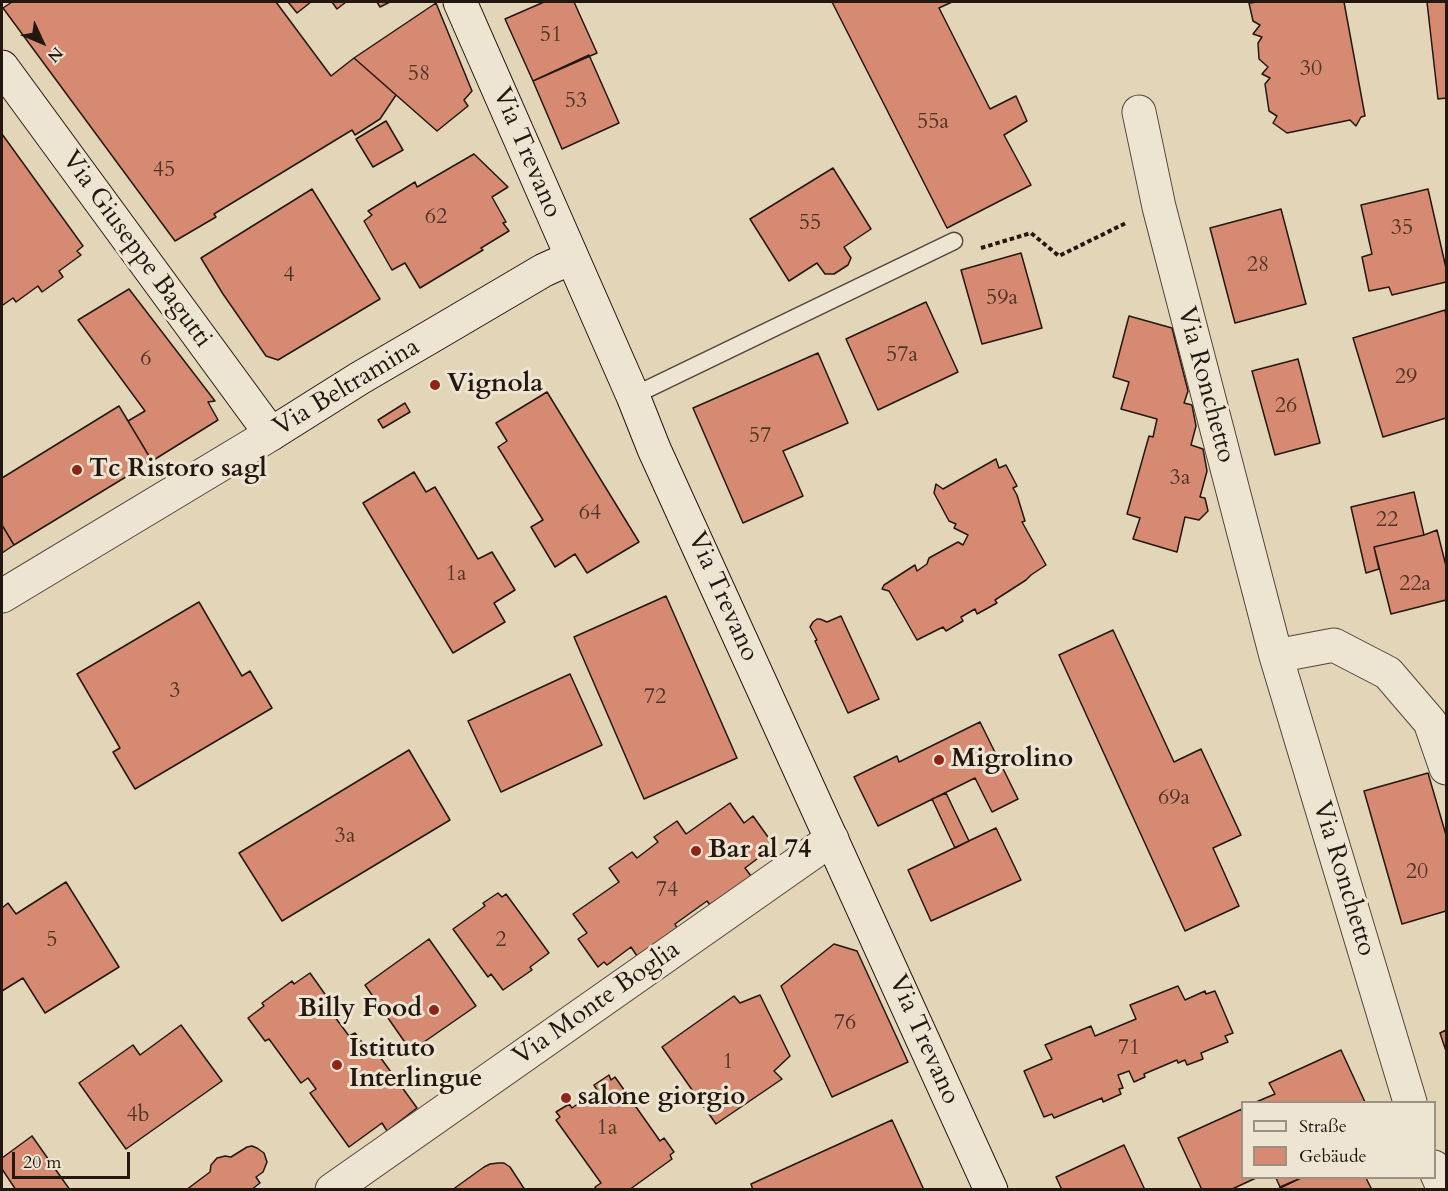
<!DOCTYPE html>
<meta charset="utf-8">
<style>
body{margin:0}
#map{position:relative;width:1448px;height:1191px;overflow:hidden;background:#e3d5b8;font-family:Cardo,serif}
canvas{display:block}
.frame{position:absolute;inset:0;border:3px solid #231710;pointer-events:none}
.legend{position:absolute;left:1241px;top:1101px;width:195px;height:78px;box-sizing:border-box;background:#ede4d1;border:2px solid #9c9284;margin:0;padding:8px 10px;list-style:none;font-size:18px;color:#231710}
.legend li{display:flex;align-items:center;gap:12px;height:30px}
.legend b{width:30px;border:2px solid #9c9284}
.north{position:absolute;left:12px;top:12px;width:60px;height:60px;-webkit-text-stroke:4px #ede4d1;paint-order:stroke;rotate:134deg;font-size:16px;font-weight:700;line-height:24px;text-align:center;color:#231710}
.north::after{content:'';display:block;margin:auto;width:21px;height:27px;background:#231710;clip-path:polygon(50% 0,100% 100%,50% 72%,0 100%)}
.scale{position:absolute;left:12px;top:1152px;width:118px;height:27px;box-sizing:border-box;border:3px solid #231710;border-top:0;padding-left:8px;font-size:18px;line-height:21px;white-space:nowrap;color:#231710;-webkit-text-stroke:4px #ede4d1;paint-order:stroke}
</style>
<div id="map">
<canvas width="1448" height="1191"></canvas>
<div class="frame"></div>
<ul class="legend">
<li><b style="height:8px;background:#ede4d1"></b>Straße</li>
<li><b style="height:16px;background:#d58a71"></b>Gebäude</li>
</ul>
<div class="north">N</div>
<div class="scale">20 m</div>
</div>
<script>
const c = document.querySelector('canvas').getContext('2d');
c.lineJoin = 'round';
function paint(path, color) { c.fillStyle = color; c.fill(path, 'evenodd'); }
const toPath = rows => new Path2D(rows.map(r => 'M' + r).join(''));
function trace(path, color, width, dash) { c.strokeStyle = color; c.lineWidth = width; c.lineCap = dash ? 'butt' : 'round'; c.setLineDash(dash || []); c.stroke(path); }
function drawText(font, color, halo, rows, align = 'center') {
  c.font = font + ' Cardo,serif'; c.lineWidth = 6; c.setLineDash([]); c.textBaseline = 'middle'; c.strokeStyle = halo; c.fillStyle = color; for (const [text, x, y, turn = 0] of rows) {
    c.save(); c.translate(x, y); c.rotate((+turn || 0) * Math.PI / 180); c.textAlign = isNaN(turn) ? turn : align; if (halo) c.strokeText(text, 0, 0); c.fillText(text, 0, 0); c.restore();
  }
}
const building = toPath([
 [12,2,276,2,331,76,354,58,396,95,380,119,355,135,352,130,214,214,216,217,175,241,3,8,12,2],
 [288,2,311,2,297,13,288,2],
 [332,2,346,2,337,9,332,2],
 [377,2,390,2,380,7,377,2],
 [544,2,574,2,597,53,533,81,505,19,544,2],
 [832,2,952,2,939,8,990,109,1016,96,1027,121,1004,135,1031,185,947,228,832,2],
 [1258,2,1344,2,1365,116,1361,117,1356,126,1350,120,1287,133,1273,123,1277,116,1269,111,1265,84,1270,78,1262,74,1268,67,1259,59,1258,43,1262,37,1253,34,1260,25,1253,21,1249,3,1258,2],
 [1427,2,1446,2,1446,98,1438,99,1427,2],
 [436,3,472,91,464,100,468,106,437,131,354,58,436,3],
 [589,55,619,123,562,149,533,81,589,55],
 [386,121,403,150,373,167,356,139,386,121],
 [2,134,83,246,77,251,81,255,59,271,63,277,42,292,38,286,16,302,13,298,3,305,2,303,2,134],
 [474,154,508,187,492,197,506,222,503,223,509,231,481,248,483,250,420,288,405,263,392,270,364,221,372,215,368,211,415,182,417,187,474,154],
 [833,168,871,229,844,247,851,258,848,265,834,274,825,274,817,263,789,281,750,219,833,168],
 [312,189,380,299,278,360,266,356,223,294,201,258,312,189],
 [1428,189,1446,268,1446,282,1392,295,1389,287,1369,291,1362,257,1372,254,1361,205,1428,189],
 [1281,209,1306,304,1235,323,1210,228,1281,209],
 [1021,253,1042,328,982,344,961,270,1021,253],
 [129,289,215,401,208,402,218,420,152,461,128,421,145,411,78,320,129,289],
 [926,302,958,372,878,410,846,339,926,302],
 [1445,310,1446,315,1446,418,1383,437,1353,338,1445,310],
 [1129,316,1172,328,1188,391,1184,403,1192,405,1196,426,1191,445,1203,449,1207,471,1200,497,1205,498,1208,511,1199,520,1185,517,1177,552,1133,539,1140,518,1127,514,1149,436,1153,437,1157,419,1121,409,1129,382,1113,377,1129,316],
 [818,353,848,423,783,451,803,496,743,523,693,408,818,353],
 [1298,359,1320,443,1275,455,1252,371,1298,359],
 [547,392,639,542,587,573,575,554,555,567,531,527,543,520,498,447,507,441,496,423,547,392],
 [405,403,410,412,383,428,378,420,405,403],
 [119,406,152,461,14,545,2,525,2,478,119,406],
 [996,459,999,468,1006,465,1017,486,1013,488,1017,495,1025,521,1022,522,1046,565,1031,575,1026,580,995,600,997,603,977,614,975,609,961,617,963,621,946,631,943,627,917,640,889,591,882,589,884,585,915,565,917,571,927,564,929,558,958,542,963,545,968,535,954,528,956,524,949,521,934,493,936,484,943,489,996,459],
 [414,472,426,492,435,487,478,559,492,552,515,590,494,603,505,622,453,653,363,503,414,472],
 [1414,492,1424,535,1374,547,1379,569,1366,573,1351,507,1414,492],
 [2,525,14,545,2,553,2,525],
 [1437,530,1446,566,1446,600,1391,614,1374,547,1424,535,1437,530],
 [666,596,737,758,644,799,574,637,666,596],
 [199,602,242,676,250,671,272,708,135,789,113,752,120,748,77,674,199,602],
 [841,616,879,699,848,713,815,641,817,640,810,627,813,622,817,619,820,619,827,622,841,616],
 [1113,630,1174,762,1201,749,1241,835,1213,848,1239,906,1185,931,1059,655,1113,630],
 [570,674,602,745,501,792,468,721,570,674],
 [980,722,1018,799,992,812,975,778,878,826,854,777,897,756,899,762,980,722],
 [409,750,450,820,282,921,239,853,409,750],
 [1428,773,1446,835,1446,911,1402,924,1364,791,1428,773],
 [946,793,969,841,955,848,932,799,946,793],
 [730,803,744,823,753,816,773,844,768,848,769,850,745,868,751,876,710,905,707,901,675,924,677,928,637,956,631,947,607,965,604,962,598,967,578,939,587,933,573,914,619,882,609,868,632,852,637,858,658,842,654,837,677,821,686,834,730,803],
 [996,828,1021,880,931,921,908,870,996,828],
 [66,882,119,967,45,1013,23,978,2,991,2,908,8,903,16,914,66,882],
 [498,893,502,897,506,894,549,953,530,967,532,970,503,990,491,974,488,977,453,929,485,906,483,903,498,893],
 [429,939,476,1006,411,1051,365,985,429,939],
 [834,944,857,951,908,1062,832,1097,781,986,834,944],
 [310,973,327,997,323,1001,349,1036,355,1033,370,1053,375,1050,417,1108,387,1131,382,1123,349,1147,310,1093,316,1089,308,1078,301,1083,269,1039,265,1041,248,1018,264,1006,262,1003,292,981,294,984,310,973],
 [1178,986,1185,1000,1205,991,1206,994,1215,991,1233,1033,1225,1036,1228,1042,1201,1053,1203,1059,1187,1065,1185,1060,1178,1063,1177,1060,1144,1074,1145,1077,1134,1082,1129,1071,1118,1075,1123,1088,1119,1089,1121,1094,1103,1102,1102,1098,1054,1118,1052,1114,1044,1117,1024,1071,1052,1059,1045,1045,1091,1026,1095,1036,1136,1019,1130,1005,1178,986],
 [760,995,790,1056,774,1071,782,1079,716,1124,662,1047,734,996,740,1003,760,995],
 [181,1025,222,1081,126,1149,79,1083,133,1045,140,1055,181,1025],
 [1446,1030,1446,1051,1440,1033,1446,1030],
 [1341,1050,1365,1102,1256,1102,1275,1094,1269,1083,1341,1050],
 [609,1075,611,1080,615,1077,660,1141,664,1138,674,1152,670,1155,672,1159,629,1190,597,1190,595,1187,601,1183,556,1120,560,1117,556,1112,569,1104,572,1108,597,1090,594,1085,609,1075],
 [1242,1109,1242,1178,1256,1178,1230,1190,1202,1190,1178,1138,1242,1109],
 [892,1120,924,1190,753,1190,751,1184,892,1120],
 [32,1136,70,1190,16,1190,2,1169,2,1158,32,1136],
 [1124,1145,1145,1190,1062,1190,1056,1177,1124,1145],
 [252,1146,257,1148,264,1153,267,1162,263,1172,256,1177,260,1183,251,1190,186,1190,210,1172,211,1165,217,1158,225,1156,231,1157,247,1147,252,1146],
 [498,1163,504,1163,510,1167,525,1190,452,1190,484,1167,490,1164,498,1163],
 [1276,1178,1301,1178,1280,1187,1276,1178],
 [1301,1178,1366,1178,1372,1190,1276,1190,1301,1178]
]);
paint(building, '#d58a71');
trace(building, '#231710', 1.5);
const lane = toPath([
 [633,396,954,241]
]);
const street = toPath([
 [1139,112,1159,207,1276,656,1410,1102],
 [2,596,271,434],
 [1276,656,1334,645,1388,673,1430,722,1446,768],
 [1434,1167,1444,1190],
 [332,1190,832,839]
]);
const secondary = toPath([
 [460,2,633,396,654,449,991,1190],
 [2,67,271,434,360,378,437,333,544,270,571,258]
]);
trace(lane, '#53463a', 19);
trace(street, '#53463a', 35);
trace(secondary, '#231710', 35);
trace(toPath([
 [981,248,1031,233,1059,256,1126,223]
]), '#231710', 4, [4.5, 3]);
trace(lane, '#ede4d1', 16);
trace(street, '#ede4d1', 33);
trace(secondary, '#ede4d1', 33);
for (const [x, y, r, color] of [
 [435,385,6,"#8f2418"],
 [77,470,6,"#8f2418"],
 [939,760,6,"#8f2418"],
 [696,851,6,"#8f2418"],
 [434,1010,6,"#8f2418"],
 [337,1065,6,"#8f2418"],
 [566,1098,6,"#8f2418"]
]) { const dot = new Path2D(); dot.arc(x, y, r, 0, 2 * Math.PI); c.fillStyle = color; c.fill(dot); trace(dot, '#ede4d1', 2); }
drawText('22px', '#503428', null, [
 ["51",551,36],
 ["30",1311,70],
 ["58",419,75],
 ["53",576,102],
 ["55a",933,123],
 ["45",164,171],
 ["62",436,218],
 ["55",810,224],
 ["35",1402,229],
 ["28",1258,266],
 ["4",289,276],
 ["59a",1002,299],
 ["57a",902,356],
 ["6",146,360],
 ["29",1406,378],
 ["26",1286,407],
 ["57",760,437],
 ["3a",1180,479],
 ["64",590,514],
 ["22",1387,521],
 ["1a",456,575],
 ["22a",1415,585],
 ["3",175,692],
 ["72",655,698],
 ["69a",1174,799],
 ["3a",345,837],
 ["20",1417,873],
 ["74",667,891],
 ["5",52,941],
 ["2",501,941],
 ["76",845,1024],
 ["71",1129,1049],
 ["1",728,1063],
 ["4b",138,1116],
 ["1a",607,1129]
]);
drawText('26px', '#231710', '#ede4d1', [
 ["Via Trevano",526,153,67],
 ["Via Giuseppe Bagutti",136,250,54],
 ["Via Ronchetto",1205,385,75],
 ["Via Beltramina",347,388,-31],
 ["Via Trevano",722,597,66],
 ["Via Ronchetto",1343,879,73],
 ["Via Monte Boglia",597,1004,-35],
 ["Via Trevano",923,1040,66]
]);
drawText('bold 26px', '#231710', '#ede4d1', [
 ["Vignola",447,385],
 ["Tc Ristoro sagl",89,470],
 ["Migrolino",951,760],
 ["Bar al 74",708,851],
 ["Billy Food",422,1010,"right"],
 ["Istituto",349,1050],
 ["Interlingue",349,1080],
 ["salone giorgio",578,1098]
], 'left');
</script>
